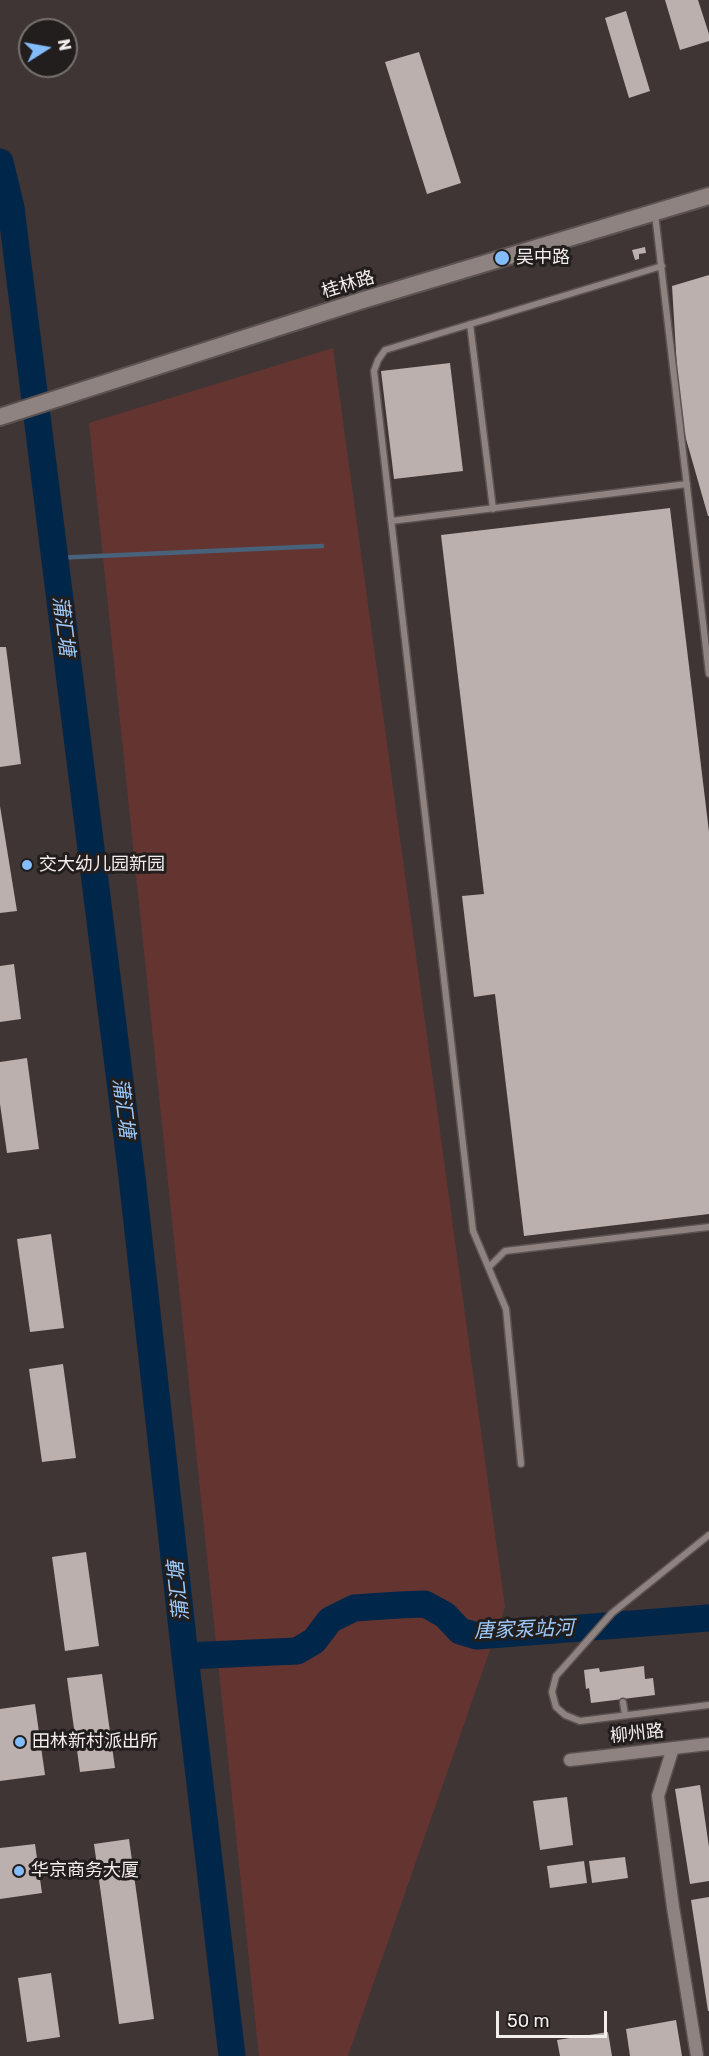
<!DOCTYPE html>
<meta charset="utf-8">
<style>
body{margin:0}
#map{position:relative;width:709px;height:2056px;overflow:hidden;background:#3e3534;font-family:Rubik,sans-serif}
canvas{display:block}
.north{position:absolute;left:18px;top:18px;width:60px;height:60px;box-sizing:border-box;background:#221e1d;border:2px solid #767170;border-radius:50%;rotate:79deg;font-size:16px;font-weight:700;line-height:24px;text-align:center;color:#f3edec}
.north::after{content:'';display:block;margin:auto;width:21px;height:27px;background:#83bcfb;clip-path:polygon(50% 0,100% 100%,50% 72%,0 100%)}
.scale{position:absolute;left:496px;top:2011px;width:111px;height:27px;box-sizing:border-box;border:3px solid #f3edec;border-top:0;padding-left:8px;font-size:18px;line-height:21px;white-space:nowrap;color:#f3edec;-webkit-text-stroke:4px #221e1d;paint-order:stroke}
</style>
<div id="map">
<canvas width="709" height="2056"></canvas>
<div class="north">N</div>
<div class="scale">50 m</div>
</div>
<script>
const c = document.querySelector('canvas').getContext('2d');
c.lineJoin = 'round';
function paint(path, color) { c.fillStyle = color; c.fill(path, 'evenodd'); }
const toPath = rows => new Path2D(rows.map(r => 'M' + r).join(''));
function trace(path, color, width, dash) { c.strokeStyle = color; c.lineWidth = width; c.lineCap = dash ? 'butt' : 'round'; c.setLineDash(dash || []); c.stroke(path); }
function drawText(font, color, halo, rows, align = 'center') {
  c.font = font + ' Rubik,"Noto Sans SC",sans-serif'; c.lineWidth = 6; c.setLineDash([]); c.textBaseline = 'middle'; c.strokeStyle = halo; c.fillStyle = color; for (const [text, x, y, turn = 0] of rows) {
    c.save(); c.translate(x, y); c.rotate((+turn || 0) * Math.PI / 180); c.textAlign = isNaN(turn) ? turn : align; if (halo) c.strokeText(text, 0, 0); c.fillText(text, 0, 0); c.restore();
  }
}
paint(toPath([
 [333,348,505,1607,348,2056,259,2056,89,423]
]), '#643530');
trace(toPath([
 [54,558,322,546]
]), '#49627b', 4.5);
trace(toPath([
 [0,162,11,208,132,1177,185,1656,232,2056],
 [185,1656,297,1651,314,1641,330,1620,354,1608,399,1605,425,1604,445,1615,460,1631,477,1636,709,1618]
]), '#00264a', 27);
paint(toPath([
 [665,0,698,0,709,34,709,41,680,50],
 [626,11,650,91,629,98,605,18],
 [419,52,461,183,427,194,385,62],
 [645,247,646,253,639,254,639,259,635,260,632,250],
 [709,275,709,516,708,516,680,418,672,286],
 [450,363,463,471,394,479,381,371],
 [670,508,709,832,709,1214,524,1236,495,994,474,997,462,896,484,894,441,535],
 [0,647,6,647,21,764,0,767],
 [0,806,17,911,0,913],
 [14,964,21,1019,0,1022,0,966],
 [27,1058,39,1149,7,1153,0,1104,0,1062],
 [51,1234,64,1328,30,1332,17,1239],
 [63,1364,76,1458,42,1462,29,1369],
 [86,1552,99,1646,65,1651,52,1557],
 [644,1666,645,1679,653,1678,655,1695,591,1703,589,1688,586,1689,584,1670,599,1668,600,1672],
 [102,1674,115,1768,80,1772,67,1678],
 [35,1704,45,1775,0,1781,0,1709],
 [700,1785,709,1847,709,1881,690,1884,675,1789],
 [567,1797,573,1845,540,1850,533,1801],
 [129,1839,154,2019,119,2024,94,1844],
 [35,1844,42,1893,0,1899,0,1848],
 [625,1857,628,1878,592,1883,589,1861],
 [584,1861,587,1883,550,1888,547,1866],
 [709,1897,709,2011,708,2011,691,1900],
 [51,1973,60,2037,27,2042,18,1978],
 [676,2020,682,2056,630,2056,626,2029],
 [608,2032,612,2056,560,2056,557,2040]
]), '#bcb0ae');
const service = toPath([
 [655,214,709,674],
 [470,324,493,509],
 [391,521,687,484],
 [489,1267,505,1251,709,1227],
 [521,1464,506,1309,473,1231,374,371,378,360,385,350,662,266],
 [709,1535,612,1613,556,1676,552,1692,556,1707,565,1715,580,1721,709,1705],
 [623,1702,625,1715]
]);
const minor = toPath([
 [673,1748,658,1796,673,1907,697,2056],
 [570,1760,709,1744]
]);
const secondary = toPath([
 [0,417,360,301,709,196]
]);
trace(service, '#5b5251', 9);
trace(minor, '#5b5251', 15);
trace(secondary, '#5b5251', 20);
trace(service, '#8e8381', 6);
trace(minor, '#8e8381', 12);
trace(secondary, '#8e8381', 16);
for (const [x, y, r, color] of [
 [502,258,8,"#83bcfb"],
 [27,865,6,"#83bcfb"],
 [20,1742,6,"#83bcfb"],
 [19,1871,6,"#83bcfb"]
]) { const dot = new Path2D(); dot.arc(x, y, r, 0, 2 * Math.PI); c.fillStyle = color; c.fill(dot); trace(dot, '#221e1d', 2); }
drawText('18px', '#f3edec', '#221e1d', [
 ["吴中路",516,258],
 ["交大幼儿园新园",39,865],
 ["田林新村派出所",32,1742],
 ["华京商务大厦",31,1871]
], 'left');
drawText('18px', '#f3edec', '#221e1d', [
 ["桂林路",348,285,-17],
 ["柳州路",637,1734,-6]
]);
drawText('italic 20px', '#9ccafd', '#221e1d', [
 ["蒲汇塘",63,626,83],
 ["蒲汇塘",123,1108,83],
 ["蒲汇塘",179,1591,-96],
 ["唐家泵站河",524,1630,-2]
]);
</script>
